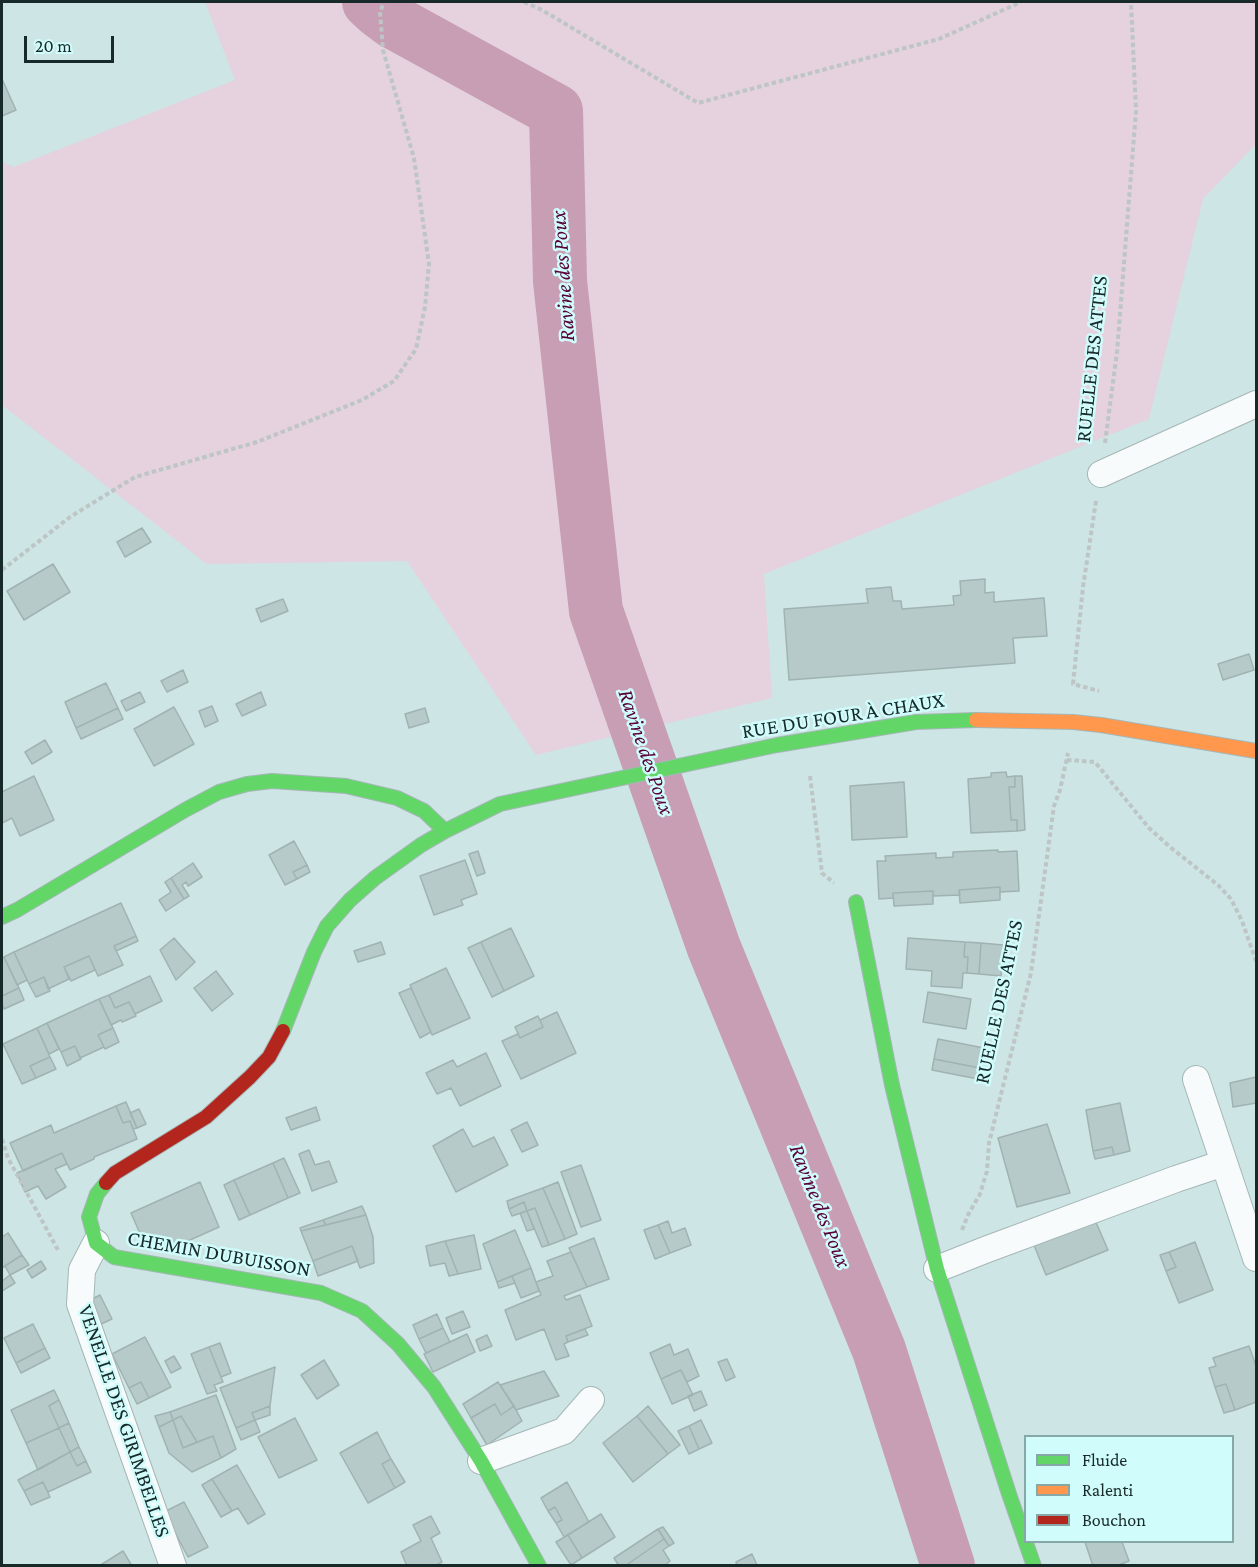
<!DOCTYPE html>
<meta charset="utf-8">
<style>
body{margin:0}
#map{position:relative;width:1258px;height:1567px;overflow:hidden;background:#cde5e4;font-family:"Crimson Pro",serif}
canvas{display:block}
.frame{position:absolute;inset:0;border:3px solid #182929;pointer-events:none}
.legend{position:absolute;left:1024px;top:1435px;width:210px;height:108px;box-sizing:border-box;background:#d0fcfb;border:2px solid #86a8a7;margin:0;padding:8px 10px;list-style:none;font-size:18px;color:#182929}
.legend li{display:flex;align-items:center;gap:12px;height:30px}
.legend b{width:30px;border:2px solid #86a8a7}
.scale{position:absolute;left:24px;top:36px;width:90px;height:27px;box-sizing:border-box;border:3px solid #182929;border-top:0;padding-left:8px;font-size:18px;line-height:21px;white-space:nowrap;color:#182929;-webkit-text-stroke:4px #d0fcfb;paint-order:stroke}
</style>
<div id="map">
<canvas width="1258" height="1567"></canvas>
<div class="frame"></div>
<ul class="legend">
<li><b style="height:8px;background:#63d668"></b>Fluide</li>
<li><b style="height:8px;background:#ff974d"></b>Ralenti</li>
<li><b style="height:8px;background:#b3261e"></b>Bouchon</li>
</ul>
<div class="scale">20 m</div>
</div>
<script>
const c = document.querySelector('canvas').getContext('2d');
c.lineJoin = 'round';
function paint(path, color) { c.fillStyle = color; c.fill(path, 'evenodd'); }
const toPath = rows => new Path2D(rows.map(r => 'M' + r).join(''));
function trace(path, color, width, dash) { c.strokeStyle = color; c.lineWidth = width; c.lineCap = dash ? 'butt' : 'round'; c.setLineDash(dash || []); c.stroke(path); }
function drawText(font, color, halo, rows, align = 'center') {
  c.font = font + ' "Crimson Pro",serif'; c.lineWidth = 5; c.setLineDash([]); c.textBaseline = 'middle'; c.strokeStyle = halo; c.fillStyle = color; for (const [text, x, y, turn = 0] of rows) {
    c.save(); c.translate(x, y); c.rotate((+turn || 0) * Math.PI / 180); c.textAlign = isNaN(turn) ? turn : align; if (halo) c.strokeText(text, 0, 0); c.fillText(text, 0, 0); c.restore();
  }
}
paint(toPath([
 [205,2,1256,2,1256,144,1203,199,1149,419,764,574,772,698,536,755,407,561,207,564,2,405,2,162,14,167,235,80]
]), '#e5d2de');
trace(toPath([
 [369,2,380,12,392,21,556,111,560,281,596,611,714,948,879,1350,948,1566]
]), '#c79eb4', 54);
const building = toPath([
 [2,79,16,110,2,116,2,79],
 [142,528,151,542,125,557,117,542,142,528],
 [53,564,70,592,24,620,7,591,53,564],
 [985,579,985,593,994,592,994,602,1044,598,1047,636,1013,638,1015,663,789,680,784,609,868,603,866,589,891,587,893,601,901,601,902,609,954,605,953,596,961,595,960,581,985,579],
 [283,599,288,611,261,622,256,609,283,599],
 [1249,654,1254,670,1223,680,1218,664,1249,654],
 [183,670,188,682,167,692,161,681,183,670],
 [106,683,118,708,76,728,65,702,106,683],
 [140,692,145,702,126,711,121,701,140,692],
 [261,692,266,705,242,716,236,704,261,692],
 [212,706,218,721,205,727,199,711,212,706],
 [174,707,194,744,154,766,134,729,174,707],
 [118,708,123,719,81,739,76,728,118,708],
 [425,708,429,722,409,728,405,714,425,708],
 [45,740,52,752,32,764,25,752,45,740],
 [1006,772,1007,777,1015,776,1015,787,1009,787,1011,820,1017,820,1017,831,971,833,968,779,991,777,991,773,1006,772],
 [34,776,54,820,20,836,12,818,2,823,2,792,34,776],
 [1015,776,1022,776,1025,830,1017,831,1017,820,1011,820,1009,787,1015,787,1015,776],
 [904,782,907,837,852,840,850,786,904,782],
 [294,841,307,865,293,872,297,879,285,885,269,855,294,841],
 [998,850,998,852,1017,851,1019,891,1000,892,1000,887,959,890,960,895,933,896,933,891,893,893,893,898,879,899,877,861,886,861,885,856,936,853,936,858,953,857,953,852,998,850],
 [478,851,485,873,477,876,469,854,478,851],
 [465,860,477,894,461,900,463,905,434,915,420,876,465,860],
 [193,863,202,877,188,886,186,882,182,885,189,896,184,899,171,878,193,863],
 [307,865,310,872,297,879,293,872,307,865],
 [171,878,184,899,166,911,159,900,171,892,165,882,171,878],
 [1000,887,1000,900,960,903,959,890,1000,887],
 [933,891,933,904,894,906,893,893,933,891],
 [121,903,136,936,114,946,123,965,98,976,89,956,64,967,69,979,48,989,44,977,29,984,14,952,121,903],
 [511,928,534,976,504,991,481,942,511,928],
 [136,936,138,941,116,951,114,946,136,936],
 [174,938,195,962,176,980,160,950,174,938],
 [908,938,965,942,964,957,968,957,967,973,963,973,962,988,931,986,932,971,906,969,908,938],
 [381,942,385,954,358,962,354,951,381,942],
 [481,942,504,991,492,997,468,948,481,942],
 [965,942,981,943,979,974,967,973,968,957,964,957,965,942],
 [981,943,1003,945,1001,976,979,974,981,943],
 [14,952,27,980,17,985,4,957,14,952],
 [89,956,95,970,71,981,64,967,89,956],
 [4,957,19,988,2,996,2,958,4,957],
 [446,968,470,1018,432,1035,410,985,446,968],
 [216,971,233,994,212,1011,194,988,216,971],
 [150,976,162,1001,135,1014,129,1002,115,1008,109,995,150,976],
 [44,977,50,991,36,997,29,984,44,977],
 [19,988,24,1000,4,1009,2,1004,2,996,19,988],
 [411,988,431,1032,420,1038,399,993,411,988],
 [928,992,971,999,966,1029,923,1022,928,992],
 [109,995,115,1008,129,1002,136,1016,122,1022,121,1020,111,1025,99,999,109,995],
 [99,999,113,1028,98,1035,104,1047,80,1058,75,1046,61,1052,47,1023,99,999],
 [557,1012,576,1053,521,1079,502,1041,518,1034,520,1038,543,1027,540,1020,557,1012],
 [538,1016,543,1027,520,1038,515,1027,538,1016],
 [47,1023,59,1049,49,1054,37,1028,47,1023],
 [37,1028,50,1057,30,1066,36,1078,22,1084,3,1044,37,1028],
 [113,1028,119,1042,105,1049,98,1035,113,1028],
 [938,1039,984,1048,980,1068,934,1059,938,1039],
 [75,1046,81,1059,67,1066,61,1052,75,1046],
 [486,1053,501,1086,460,1106,451,1088,437,1094,426,1073,453,1060,457,1067,486,1053],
 [50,1057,56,1069,36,1078,30,1066,50,1057],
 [934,1059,980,1068,978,1079,932,1070,934,1059],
 [1256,1077,1256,1103,1233,1107,1230,1083,1256,1077],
 [126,1102,137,1128,133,1129,130,1121,123,1123,116,1106,126,1102],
 [1120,1103,1130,1151,1114,1155,1112,1147,1093,1151,1086,1110,1120,1103],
 [116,1106,123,1123,130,1121,137,1139,94,1157,94,1159,70,1170,62,1153,23,1171,10,1143,51,1125,54,1133,116,1106],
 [316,1107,320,1120,291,1130,286,1118,316,1107],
 [139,1109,146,1124,137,1128,130,1113,139,1109],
 [527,1122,538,1145,522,1152,511,1130,527,1122],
 [1047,1124,1070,1193,1017,1207,998,1138,1047,1124],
 [463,1129,473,1147,494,1137,508,1165,456,1192,433,1146,463,1129],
 [1112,1147,1114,1155,1095,1159,1093,1151,1112,1147],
 [309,1150,315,1165,329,1161,337,1182,312,1191,299,1154,309,1150],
 [62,1153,67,1164,55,1169,66,1187,46,1199,38,1186,25,1192,17,1173,62,1153],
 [284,1158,300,1193,288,1198,273,1163,284,1158],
 [273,1163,288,1198,250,1215,234,1180,273,1163],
 [581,1165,601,1220,581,1227,561,1172,581,1165],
 [234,1180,250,1215,239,1220,224,1185,234,1180],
 [200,1182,219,1227,170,1249,145,1245,131,1213,200,1182],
 [558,1182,577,1234,565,1239,543,1188,558,1182],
 [543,1188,565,1239,549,1245,535,1208,527,1211,524,1202,509,1209,507,1201,543,1188],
 [524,1202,527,1211,512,1216,509,1209,524,1202],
 [362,1206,366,1215,326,1225,323,1220,362,1206],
 [535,1208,549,1245,542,1247,527,1211,535,1208],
 [527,1211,534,1229,527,1231,520,1213,527,1211],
 [366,1215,373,1237,374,1263,360,1268,352,1246,313,1261,301,1231,366,1215],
 [323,1220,326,1225,301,1231,300,1228,323,1220],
 [1095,1220,1108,1250,1046,1275,1034,1245,1095,1220],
 [668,1221,672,1233,685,1228,691,1245,670,1253,658,1225,668,1221],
 [658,1225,670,1253,655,1259,644,1230,658,1225],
 [515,1230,531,1268,497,1282,483,1244,515,1230],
 [8,1233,22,1255,2,1268,2,1237,8,1233],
 [474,1235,481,1269,458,1274,445,1241,474,1235],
 [594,1238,609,1279,587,1287,569,1248,594,1238],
 [445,1241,458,1274,449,1276,445,1263,430,1266,426,1246,445,1241],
 [1195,1242,1213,1290,1179,1303,1166,1271,1176,1267,1169,1252,1195,1242],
 [352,1246,358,1261,318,1276,313,1261,352,1246],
 [571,1252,587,1287,564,1296,566,1300,580,1295,592,1326,566,1336,568,1342,564,1344,569,1356,556,1360,544,1329,516,1340,505,1310,541,1295,536,1282,553,1276,547,1261,571,1252],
 [1169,1252,1176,1267,1166,1271,1160,1255,1169,1252],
 [22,1255,29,1265,10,1275,5,1266,22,1255],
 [41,1261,46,1269,32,1278,27,1270,41,1261],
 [531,1268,539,1291,521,1298,512,1276,531,1268],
 [10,1275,15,1283,2,1291,2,1281,10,1275],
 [512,1276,515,1283,499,1288,497,1282,512,1276],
 [100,1295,112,1319,99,1325,88,1301,100,1295],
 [463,1311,470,1327,452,1334,446,1318,463,1311],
 [437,1314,443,1328,419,1339,413,1325,437,1314],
 [33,1324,45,1348,16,1363,4,1338,33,1324],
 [443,1328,450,1342,426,1353,419,1339,443,1328],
 [585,1329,588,1335,568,1342,566,1336,585,1329],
 [467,1334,475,1352,433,1372,424,1354,467,1334],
 [487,1335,492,1346,480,1351,476,1340,487,1335],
 [145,1337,171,1387,149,1398,141,1382,129,1388,112,1354,145,1337],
 [220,1343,231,1373,221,1377,209,1347,220,1343],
 [670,1344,674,1355,688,1349,699,1376,687,1382,681,1370,661,1379,650,1353,670,1344],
 [1249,1346,1256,1366,1256,1402,1235,1410,1226,1384,1215,1387,1209,1368,1216,1366,1213,1358,1249,1346],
 [209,1347,223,1382,214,1385,217,1391,207,1394,191,1354,209,1347],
 [45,1348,50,1358,21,1373,16,1363,45,1348],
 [174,1356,181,1368,171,1373,165,1361,174,1356],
 [727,1359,735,1377,726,1381,718,1362,727,1359],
 [324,1360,339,1385,317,1399,301,1375,324,1360],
 [275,1367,270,1406,252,1413,255,1420,236,1428,220,1388,275,1367],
 [681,1370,693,1395,672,1404,661,1379,681,1370],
 [544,1371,559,1396,516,1410,500,1385,544,1371],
 [141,1382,149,1398,137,1404,129,1388,141,1382],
 [498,1382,514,1406,501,1415,495,1404,471,1418,463,1404,498,1382],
 [1226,1384,1235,1410,1224,1413,1215,1387,1226,1384],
 [54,1390,59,1400,49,1406,59,1428,26,1443,11,1410,54,1390],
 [701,1391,707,1405,694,1411,688,1396,701,1391],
 [216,1395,236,1449,221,1458,213,1436,197,1442,181,1416,173,1420,170,1412,216,1395],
 [59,1400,69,1423,59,1428,49,1406,59,1400],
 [495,1404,501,1415,514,1406,522,1421,487,1445,471,1418,495,1404],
 [270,1406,270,1415,255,1420,252,1413,270,1406],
 [648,1406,680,1445,668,1454,637,1416,648,1406],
 [170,1412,173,1420,159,1427,155,1416,170,1412],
 [181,1416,197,1442,183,1448,173,1420,181,1416],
 [637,1416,668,1454,633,1482,603,1443,637,1416],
 [295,1418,317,1460,279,1478,258,1437,295,1418],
 [173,1420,183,1448,213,1436,221,1458,192,1472,169,1453,159,1427,173,1420],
 [255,1420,260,1432,241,1440,236,1428,255,1420],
 [701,1420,712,1443,699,1449,689,1426,701,1420],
 [69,1423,79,1447,70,1452,59,1428,69,1423],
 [689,1426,699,1449,689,1454,678,1431,689,1426],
 [59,1428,70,1452,38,1470,26,1443,59,1428],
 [377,1432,391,1459,382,1464,395,1488,368,1503,340,1453,377,1432],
 [79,1447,86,1461,77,1466,70,1452,79,1447],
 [70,1452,77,1466,86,1461,91,1472,48,1492,43,1482,24,1491,18,1480,70,1452],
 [391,1459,405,1482,395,1488,382,1464,391,1459],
 [237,1465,265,1514,248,1524,238,1508,232,1511,212,1479,237,1465],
 [212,1479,232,1511,221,1517,202,1485,212,1479],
 [43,1482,50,1497,31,1505,24,1491,43,1482],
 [567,1482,589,1522,564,1537,556,1523,562,1520,555,1507,548,1511,541,1498,567,1482],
 [184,1502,208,1547,188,1557,164,1512,184,1502],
 [555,1507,562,1520,556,1523,548,1511,555,1507],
 [601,1514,615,1537,582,1558,568,1535,601,1514],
 [431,1516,440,1533,431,1538,442,1562,435,1566,407,1566,401,1552,421,1541,413,1525,431,1516],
 [663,1527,674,1543,669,1546,658,1529,663,1527],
 [658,1529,664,1539,625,1566,619,1566,614,1558,658,1529],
 [568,1535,582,1558,571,1565,556,1542,568,1535],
 [664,1539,669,1546,663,1550,670,1561,664,1566,625,1566,664,1539],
 [1085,1542,1122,1542,1129,1561,1116,1566,1093,1566,1085,1542],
 [123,1551,132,1566,99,1566,123,1551],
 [752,1554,757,1565,737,1566,736,1562,752,1554]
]);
paint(building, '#b6cac9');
trace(building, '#a0b3b2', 1.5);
const street = toPath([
 [1101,474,1256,404],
 [1196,1079,1256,1258],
 [96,1243,82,1270,80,1304,173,1566],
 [937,1269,985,1250,1176,1179,1224,1163],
 [481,1461,564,1431,591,1400]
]);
const fast = toPath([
 [856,902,892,1085,937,1269,1009,1494,1034,1566],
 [2,917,17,910,185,810,219,792,247,784,272,781,346,786,397,798,424,811,445,831],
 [283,1031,314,952,327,926,350,900,375,878,421,845,445,831,500,804,777,745,916,722,976,720],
 [106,1183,97,1194,89,1217,96,1243,114,1257,321,1293,362,1311,398,1344,434,1387,481,1461,539,1566]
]);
const slow = toPath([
 [976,720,1073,722,1101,725,1256,751]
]);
const jam = toPath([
 [106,1183,115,1173,206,1117,250,1077,269,1057,283,1031]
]);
trace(street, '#a4b7b6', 28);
trace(fast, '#a4b7b6', 16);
trace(slow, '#a4b7b6', 16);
trace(jam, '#a4b7b6', 16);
trace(toPath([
 [524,2,542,10,698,103,939,39,1021,2],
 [1105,443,1117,352,1136,111,1131,2],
 [1096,501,1083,587,1073,684,1099,691],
 [2,570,70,517,135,477,257,442,362,400,394,381,416,349,425,307,429,264,414,158,383,50,380,12,384,2],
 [1067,760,1095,762,1149,828,1170,847,1218,885,1231,899,1242,921,1256,961],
 [810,776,822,873,834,883],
 [2,1139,8,1158,59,1252],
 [962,1230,968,1215,980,1194,987,1171,989,1143,1031,973,1054,806,1060,790,1068,753]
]), '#bdc5c5', 4, [4.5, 3]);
trace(street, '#f8fbfb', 26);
trace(fast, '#63d668', 14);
trace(slow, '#ff974d', 14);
trace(jam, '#b3261e', 14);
drawText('21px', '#182929', '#d0fcfb', [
 ["RUELLE DES ATTES",1092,359,-84],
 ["RUE DU FOUR À CHAUX",843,716,-9],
 ["RUELLE DES ATTES",999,1002,-78],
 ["CHEMIN DUBUISSON",219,1254,10],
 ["VENELLE DES GIRIMBELLES",124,1421,71]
]);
drawText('italic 22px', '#580037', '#d0fcfb', [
 ["Ravine des Poux",563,276,-94],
 ["Ravine des Poux",646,752,71],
 ["Ravine des Poux",820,1206,68]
]);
</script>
